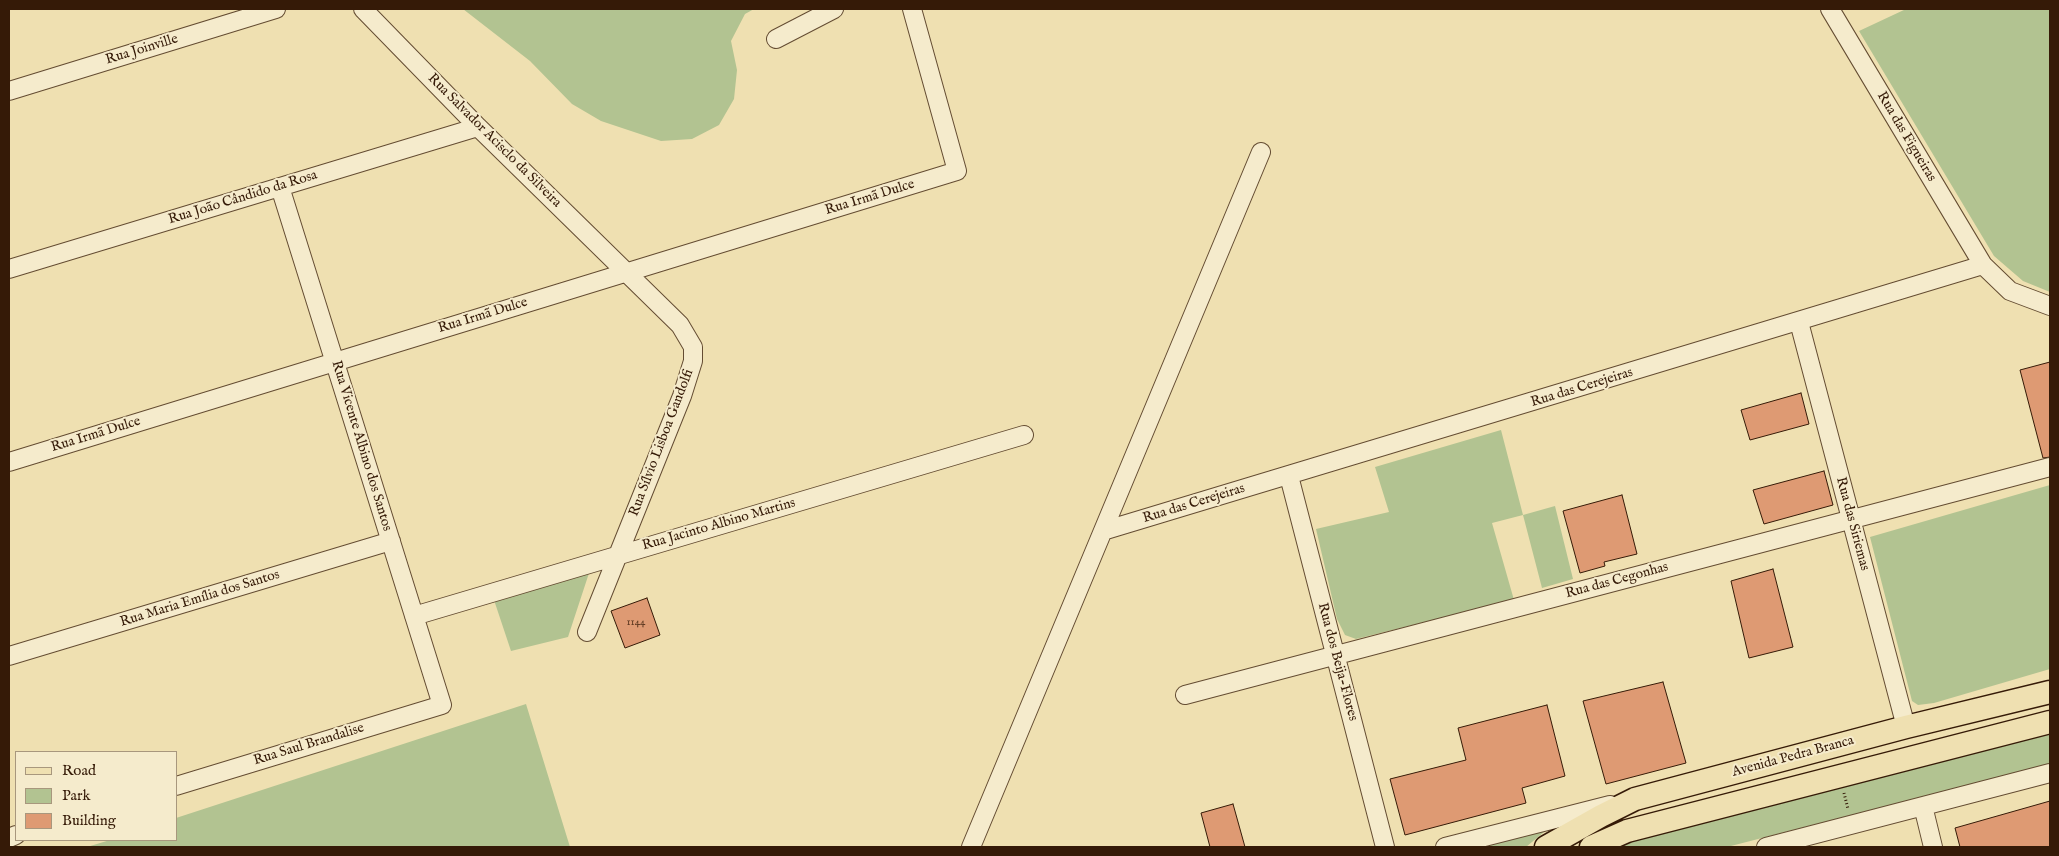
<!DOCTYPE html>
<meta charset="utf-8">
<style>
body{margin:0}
#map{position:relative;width:2059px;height:856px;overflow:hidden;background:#efe0b1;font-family:"IM FELL English",serif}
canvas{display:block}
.frame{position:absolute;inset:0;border:10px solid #351a07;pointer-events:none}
.legend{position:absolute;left:15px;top:751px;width:162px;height:90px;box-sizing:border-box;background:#f5ebcc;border:1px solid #a8977d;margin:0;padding:6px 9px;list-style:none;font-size:15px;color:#351a07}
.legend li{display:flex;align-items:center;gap:10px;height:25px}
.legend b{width:25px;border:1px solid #a8977d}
</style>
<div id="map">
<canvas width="2059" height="856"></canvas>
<div class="frame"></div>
<ul class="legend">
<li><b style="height:6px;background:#efe0b1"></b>Road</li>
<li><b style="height:14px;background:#b2c391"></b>Park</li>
<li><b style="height:14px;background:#de9a73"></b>Building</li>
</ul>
</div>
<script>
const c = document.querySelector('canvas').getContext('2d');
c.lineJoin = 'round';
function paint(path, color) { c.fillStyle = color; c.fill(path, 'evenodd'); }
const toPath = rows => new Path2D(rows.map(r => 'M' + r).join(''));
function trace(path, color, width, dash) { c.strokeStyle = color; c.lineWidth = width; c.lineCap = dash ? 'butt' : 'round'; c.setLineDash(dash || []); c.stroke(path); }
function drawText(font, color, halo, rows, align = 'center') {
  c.font = font + ' "IM FELL English",serif'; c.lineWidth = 4; c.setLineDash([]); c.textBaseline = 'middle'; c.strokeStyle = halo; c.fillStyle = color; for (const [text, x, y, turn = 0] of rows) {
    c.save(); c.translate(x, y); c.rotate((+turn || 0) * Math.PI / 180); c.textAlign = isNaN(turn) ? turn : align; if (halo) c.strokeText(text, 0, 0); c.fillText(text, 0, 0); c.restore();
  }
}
paint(toPath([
 [463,9,754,9,745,14,731,41,737,70,734,99,719,125,692,139,661,141,601,121,572,104,530,61],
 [1906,9,2050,9,2050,292,2023,281,1994,256,1859,31],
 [1501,430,1523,515,1555,506,1573,579,1542,588,1523,515,1492,523,1514,600,1356,639,1345,635,1337,619,1316,529,1389,512,1375,467],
 [2050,485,2050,669,1934,703,1918,705,1912,701,1870,537],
 [591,567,568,637,511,651,492,594],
 [526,704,570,847,87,847,110,840,176,840,176,818],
 [2050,732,2050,764,1727,847,1619,847,1631,841],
 [1550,827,1526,847,1466,847]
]), '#b2c391');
const building = toPath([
 [2050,362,2050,457,2043,458,2020,370,2050,362],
 [1801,393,1809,424,1750,440,1741,410,1801,393],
 [1824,471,1833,505,1764,524,1753,490,1824,471],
 [1622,495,1637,554,1604,562,1605,566,1580,573,1563,511,1622,495],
 [1773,569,1793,647,1749,658,1731,581,1773,569],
 [647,598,660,635,625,648,611,611,647,598],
 [1663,682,1686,763,1606,784,1583,701,1663,682],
 [1547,705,1565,776,1522,788,1526,803,1405,835,1390,779,1466,760,1458,728,1547,705],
 [2050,801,2050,847,1960,847,1955,828,2050,801],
 [1233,804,1245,847,1210,847,1201,813,1233,804]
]);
paint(building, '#de9a73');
trace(building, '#351a07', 1);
const minor = toPath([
 [363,9,478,127,680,325,693,347,693,361,682,396,587,632],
 [1830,9,1983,265],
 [776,39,834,9],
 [9,91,276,9],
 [9,269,478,127],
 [1799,322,1906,727],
 [9,462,957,171,912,9],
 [1289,476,1385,847],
 [1103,531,1983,265,2010,291,2050,306],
 [414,616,1024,435],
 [9,656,391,541],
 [1185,695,2050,467],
 [176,786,442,705,280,187],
 [1923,806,1933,847],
 [9,838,16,835],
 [971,847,1261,152],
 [1445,847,1610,805],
 [1766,847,2050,773]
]);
const major = toPath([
 [1546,847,1601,816,1635,799,1906,727,2050,692],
 [1591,847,1627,831,2050,722]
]);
trace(minor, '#644c32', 20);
trace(major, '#351a07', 25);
trace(toPath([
 [1844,793,1848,809]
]), '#351a07', 3, [1, 2.5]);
trace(minor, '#f5ebcc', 18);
trace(major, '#efe0b1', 22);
drawText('11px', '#5f3a22', null, [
 ["1144",636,623]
]);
drawText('14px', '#351a07', '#f5ebcc', [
 ["Rua Joinville",142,50,-17],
 ["Rua das Figueiras",1906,137,59],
 ["Rua Salvador Acisclo da Silveira",494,141,45],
 ["Rua João Cândido da Rosa",243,198,-17],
 ["Rua Irmã Dulce",870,198,-17],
 ["Rua Irmã Dulce",483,316,-17],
 ["Rua das Cerejeiras",1582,388,-17],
 ["Rua Irmã Dulce",96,435,-17],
 ["Rua Sílvio Lisboa Gandolfi",662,443,-69],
 ["Rua Vicente Albino dos Santos",361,446,73],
 ["Rua das Cerejeiras",1194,504,-17],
 ["Rua das Siriemas",1852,524,75],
 ["Rua Jacinto Albino Martins",719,525,-16],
 ["Rua das Cegonhas",1617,581,-15],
 ["Rua Maria Emília dos Santos",200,599,-17],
 ["Rua dos Beija-Flores",1337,662,75],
 ["Rua Saul Brandalise",309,745,-17],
 ["Avenida Pedra Branca",1793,757,-15]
]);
</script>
